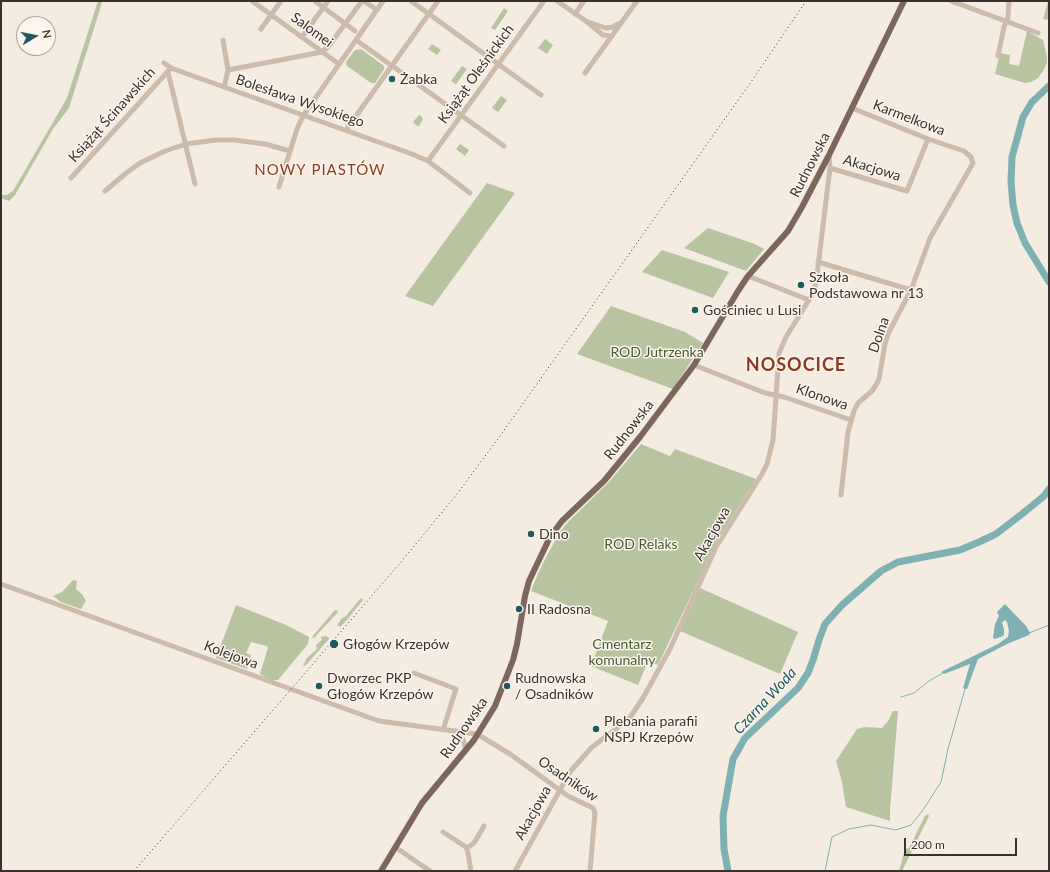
<!DOCTYPE html>
<meta charset="utf-8">
<style>
body{margin:0}
#map{position:relative;width:1050px;height:872px;overflow:hidden;background:#f4ebe1;font-family:Lato,sans-serif}
canvas{display:block}
.frame{position:absolute;inset:0;border:2px solid #3b302b;pointer-events:none}
.north{position:absolute;left:16px;top:16px;width:40px;height:40px;box-sizing:border-box;background:#fbf5ee;border:1px solid #aea6a0;border-radius:50%;rotate:80deg;font-size:11px;font-weight:700;line-height:16px;text-align:center;color:#3b302b}
.north::after{content:'';display:block;margin:auto;width:14px;height:18px;background:#1f5a5e;clip-path:polygon(50% 0,100% 100%,50% 72%,0 100%)}
.scale{position:absolute;left:904px;top:838px;width:113px;height:18px;box-sizing:border-box;border:2px solid #3b302b;border-top:0;padding-left:5px;font-size:12px;line-height:14px;white-space:nowrap;color:#3b302b;-webkit-text-stroke:3px #fbf5ee;paint-order:stroke}
</style>
<div id="map">
<canvas width="1050" height="872"></canvas>
<div class="frame"></div>
<div class="north">N</div>
<div class="scale">200 m</div>
</div>
<script>
const c = document.querySelector('canvas').getContext('2d');
c.lineJoin = 'round';
function paint(path, color) { c.fillStyle = color; c.fill(path, 'evenodd'); }
const toPath = rows => new Path2D(rows.map(r => 'M' + r).join(''));
function trace(path, color, width, dash) { c.strokeStyle = color; c.lineWidth = width; c.lineCap = dash ? 'butt' : 'round'; c.setLineDash(dash || []); c.stroke(path); }
function drawText(font, color, halo, rows, align = 'center') {
  c.font = font + ' Lato,sans-serif'; c.lineWidth = 3; c.setLineDash([]); c.textBaseline = 'middle'; c.strokeStyle = halo; c.fillStyle = color; for (const [text, x, y, turn = 0] of rows) {
    c.save(); c.translate(x, y); c.rotate((+turn || 0) * Math.PI / 180); c.textAlign = isNaN(turn) ? turn : align; if (halo) c.strokeText(text, 0, 0); c.fillText(text, 0, 0); c.restore();
  }
}
paint(toPath([
 [98,1,102,1,100,9,69,108,53,129,15,195,9,201,1,198,1,195,7,195,13,191,67,98],
 [1048,1,1049,1,1049,20,1043,19],
 [504,8,508,11,495,30,491,28],
 [1027,31,1043,40,1047,57,1047,63,1043,71,1038,78,1031,82,1025,83,995,74,1000,53,1010,55,1009,64,1019,66],
 [545,39,553,45,547,54,538,48],
 [432,44,441,50,437,55,428,49],
 [361,49,384,66,384,69,375,83,371,83,347,66,346,62,355,50],
 [462,66,467,69,456,84,451,81],
 [501,96,507,100,498,112,492,108],
 [419,115,420,115,423,119,419,126,417,126,413,122],
 [460,144,469,150,465,156,456,149],
 [487,183,515,193,433,306,405,296],
 [708,228,755,244,764,249,746,271,684,248],
 [662,250,729,272,713,298,642,272],
 [611,306,685,332,703,343,673,389,577,354],
 [641,444,670,456,675,449,756,479,717,541,658,665,648,661,638,685,591,666,608,621,531,591,539,571,559,533,567,523,609,482],
 [73,580,77,581,76,589,82,594,86,601,81,609,61,602,53,596,62,592],
 [700,588,798,632,780,674,680,631],
 [361,598,363,600,346,621,340,627,337,625,342,618,345,617],
 [236,605,286,625,309,637,308,644,278,680,270,680,260,674,268,648,267,646,251,642,246,653,251,655,247,669,216,658],
 [335,610,337,610,338,612,314,638,312,637],
 [326,636,329,638,329,639,305,666,303,666,307,658,317,649,316,645,322,640,321,637],
 [893,711,898,711,890,810,890,821,846,807,842,782,836,761,857,729,865,727,882,728,888,721],
 [928,814,929,816,902,871,899,871,905,849,909,848,925,816]
]), '#b8c4a0');
paint(toPath([
 [1005,604,1026,626,1030,633,1029,635,1007,644,978,659,967,689,965,689,963,688,970,664,944,674,941,672,998,644,1008,637,1009,631,1007,622,1005,620,1002,623,1004,629,1004,635,1001,637,994,639,993,637,995,624,999,616,997,612]
]), '#7fb0b2');
trace(toPath([
 [1029,633,1049,625],
 [901,697,914,693,929,681,943,673],
 [825,871,832,837,849,829,871,825,896,830,911,825,923,810,941,782,948,749,965,689]
]), '#7fb0b2', 1);
trace(toPath([
 [1049,86,1032,102,1023,117,1012,157,1011,182,1013,205,1017,223,1025,243,1049,282],
 [728,871,724,849,723,816,733,759,745,738,798,688,808,673,813,660,819,640,825,624,842,605,881,571,898,562,960,550,979,542,996,534,1022,514,1044,496,1049,489]
]), '#7fb0b2', 7);
trace(toPath([
 [252,1,339,64],
 [315,1,355,31],
 [364,1,377,10],
 [411,1,541,95],
 [557,1,586,21,603,35,612,36],
 [951,1,1038,33],
 [575,14,584,1],
 [588,22,606,28,613,27,618,24],
 [261,29,281,1],
 [302,37,328,1],
 [223,40,228,70,322,52,328,47,362,1],
 [356,40,504,146],
 [998,56,1004,27,1008,17,1009,1],
 [164,63,171,68,224,87,412,154,428,161,470,193],
 [168,72,195,184],
 [585,73,637,1],
 [224,87,228,70],
 [346,130,438,1],
 [428,161,544,1],
 [830,168,907,191,928,139],
 [71,178,171,68],
 [279,187,297,129,303,116,383,1],
 [105,191,125,174,140,163,165,151,186,144,216,140,234,140,265,144,290,151],
 [818,262,911,290],
 [748,276,809,300],
 [694,365,765,393,784,397,851,420],
 [841,495,848,432,854,411,858,403,872,391,876,385,879,379,885,344,889,332,911,290,930,238,973,163,971,157,964,151,928,139,852,108],
 [1,584,379,721,477,734,510,754,568,796,593,808,595,813,590,871],
 [414,673,456,689,443,730],
 [456,731,463,739,466,750],
 [443,832,466,847,468,853,471,871],
 [395,847,430,871],
 [467,848,474,843,484,826],
 [515,871,570,772,591,748,629,719,643,698,670,649,716,547,762,474,767,464,773,440,779,353,786,337,812,295,816,283,830,168,829,156]
]), '#cdbbac', 5);
trace(toPath([
 [381,871,422,803,474,740,495,706,513,660,517,644,525,596,529,581,550,537,562,521,604,481,640,437,694,365,738,291,748,276,788,231,802,207,829,155,904,1]
]), '#7d675c', 6);
trace(toPath([
 [134,871,401,562,457,494,500,436,751,82,806,1]
]), '#3b302b', 1, [1, 3]);
for (const [x, y, r, color] of [
 [392,79,4,"#1f5a5e"],
 [801,285,4,"#1f5a5e"],
 [695,310,4,"#1f5a5e"],
 [531,534,4,"#1f5a5e"],
 [519,609,4,"#1f5a5e"],
 [334,644,5,"#1f5a5e"],
 [319,686,4,"#1f5a5e"],
 [507,686,4,"#1f5a5e"],
 [596,729,4,"#1f5a5e"]
]) { const dot = new Path2D(); dot.arc(x, y, r, 0, 2 * Math.PI); c.fillStyle = color; c.fill(dot); trace(dot, '#fbf5ee', 1.5); }
drawText('14px', '#3b302b', '#fbf5ee', [
 ["Salomei",312,30,36],
 ["Książąt Oleśnickich",476,74,-54],
 ["Bolesława Wysokiego",300,101,19],
 ["Książąt Ścinawskich",112,115,-48],
 ["Karmelkowa",909,118,21],
 ["Rudnowska",810,165,-63],
 ["Akacjowa",872,168,17],
 ["Dolna",879,335,-71],
 ["Klonowa",822,397,19],
 ["Rudnowska",629,430,-52],
 ["Akacjowa",712,534,-61],
 ["Kolejowa",231,655,20],
 ["Rudnowska",464,728,-55],
 ["Osadników",568,779,34],
 ["Akacjowa",533,813,-61]
]);
drawText('14px', '#3b302b', '#fbf5ee', [
 ["Żabka",400,79],
 ["Szkoła",809,277],
 ["Podstawowa nr 13",809,293],
 ["Gościniec u Lusi",703,310],
 ["Dino",539,534],
 ["II Radosna",527,609],
 ["Głogów Krzepów",343,644],
 ["Dworzec PKP",327,678],
 ["Głogów Krzepów",327,694],
 ["Rudnowska",515,678],
 ["/ Osadników",515,694],
 ["Plebania parafii",604,721],
 ["NSPJ Krzepów",604,737]
], 'left');
drawText('14px', '#4a5a2e', '#fbf5ee', [
 ["ROD Jutrzenka",657,352],
 ["ROD Relaks",641,544],
 ["Cmentarz",622,644],
 ["komunalny",622,660]
]);
c.letterSpacing = '1px';
drawText('15px', '#8c3b22', '#fbf5ee', [
 ["NOWY PIASTÓW",320,170]
]);
c.letterSpacing = '0px';
drawText('italic 15px', '#1f5a5e', '#fbf5ee', [
 ["Czarna Woda",765,701,-47]
]);
c.letterSpacing = '1px';
drawText('bold 18px', '#8c3b22', '#fbf5ee', [
 ["NOSOCICE",796,365]
]);
c.letterSpacing = '0px';
</script>
